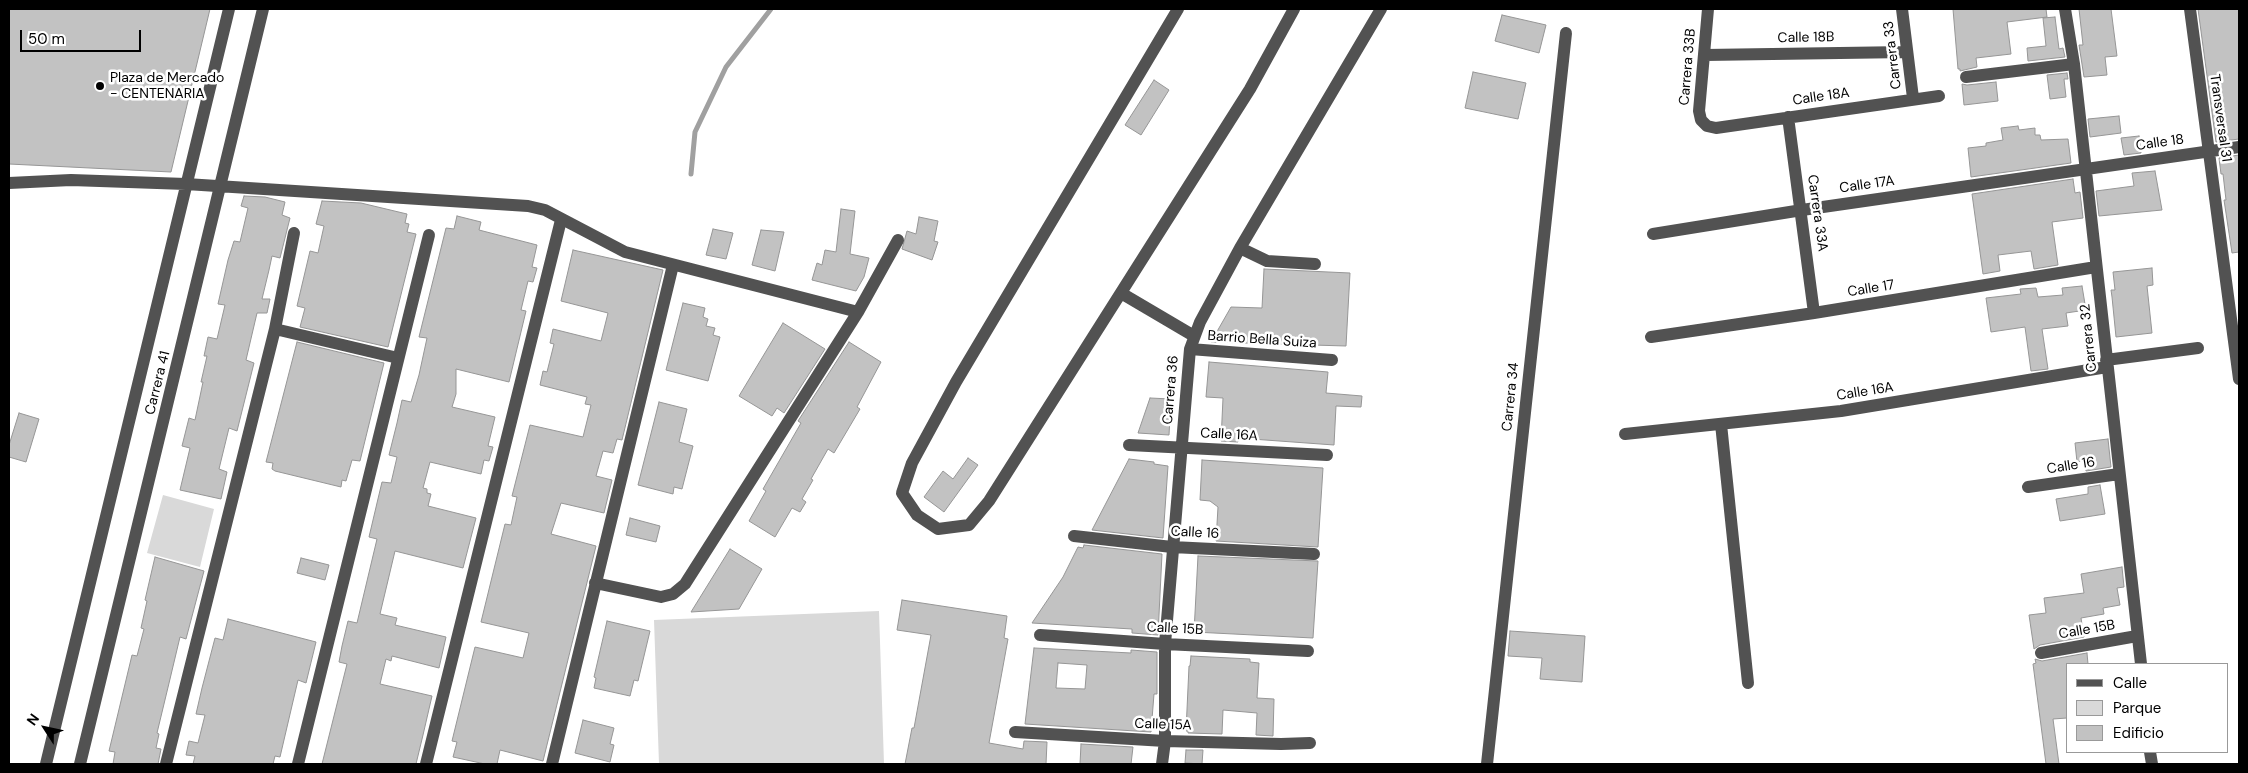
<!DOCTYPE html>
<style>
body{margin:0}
#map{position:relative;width:2248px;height:773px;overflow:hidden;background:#fff;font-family:"DM Sans",sans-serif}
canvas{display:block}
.frame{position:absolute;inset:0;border:10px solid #000;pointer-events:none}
.legend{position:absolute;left:2066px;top:663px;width:162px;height:90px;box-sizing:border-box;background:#fff;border:1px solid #999;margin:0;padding:6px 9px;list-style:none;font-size:15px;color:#000}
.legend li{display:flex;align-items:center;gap:10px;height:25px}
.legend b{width:25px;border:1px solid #999}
.north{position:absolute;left:20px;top:703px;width:50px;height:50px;-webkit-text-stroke:4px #fff;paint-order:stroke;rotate:305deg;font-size:14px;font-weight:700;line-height:20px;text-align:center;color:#000}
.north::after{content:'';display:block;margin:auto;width:18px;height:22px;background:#000;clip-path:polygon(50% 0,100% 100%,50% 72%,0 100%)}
.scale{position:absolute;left:20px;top:30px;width:121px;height:22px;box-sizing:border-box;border:2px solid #000;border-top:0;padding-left:6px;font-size:15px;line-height:18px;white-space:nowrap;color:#000;-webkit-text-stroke:4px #fff;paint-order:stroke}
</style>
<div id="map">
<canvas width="2248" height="773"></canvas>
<div class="frame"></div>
<ul class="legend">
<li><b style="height:6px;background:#525252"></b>Calle</li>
<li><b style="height:14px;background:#d9d9d9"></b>Parque</li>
<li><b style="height:14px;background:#c2c2c2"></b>Edificio</li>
</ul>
<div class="north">N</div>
<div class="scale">50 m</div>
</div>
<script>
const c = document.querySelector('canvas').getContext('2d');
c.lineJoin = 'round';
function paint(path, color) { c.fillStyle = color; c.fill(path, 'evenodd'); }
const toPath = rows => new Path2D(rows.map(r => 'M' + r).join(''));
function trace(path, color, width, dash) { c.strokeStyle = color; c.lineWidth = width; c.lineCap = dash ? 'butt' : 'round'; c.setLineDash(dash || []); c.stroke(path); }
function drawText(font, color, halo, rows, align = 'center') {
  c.font = font + ' "DM Sans",sans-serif'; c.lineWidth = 5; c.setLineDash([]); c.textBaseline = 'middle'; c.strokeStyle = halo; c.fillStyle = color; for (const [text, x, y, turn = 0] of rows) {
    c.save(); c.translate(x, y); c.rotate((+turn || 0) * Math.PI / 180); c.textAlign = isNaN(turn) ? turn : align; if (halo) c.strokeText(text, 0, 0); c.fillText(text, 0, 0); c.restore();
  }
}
paint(toPath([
 [163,495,214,509,200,567,147,553],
 [879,611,884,764,659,764,654,620]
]), '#d9d9d9');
trace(toPath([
 [691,174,695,132,726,67,771,9]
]), '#a0a0a0', 5);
const building = toPath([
 [9,9,210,9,171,172,9,164,9,9],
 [1953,9,2046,9,2047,17,2007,22,2011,54,1976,58,1977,67,1960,71,1960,69,1958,69,1953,9],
 [2079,9,2111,9,2117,56,2105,57,2107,75,2084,77,2079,45,2083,45,2079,9],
 [2198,9,2239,9,2239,139,2216,142,2198,9],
 [1502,15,1546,25,1539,53,1495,41,1502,15],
 [2055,17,2059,49,2063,48,2065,57,2028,61,2027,48,2046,46,2043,18,2055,17],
 [1473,72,1526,83,1518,119,1465,108,1473,72],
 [2067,73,2068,79,2064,79,2066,97,2050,99,2047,75,2067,73],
 [1154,80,1169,90,1141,135,1125,125,1154,80],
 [1996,82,1998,101,1964,105,1962,84,1967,85,1996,82],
 [2119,116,2121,133,2090,137,2088,119,2119,116],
 [2018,126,2019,130,2035,128,2035,135,2040,135,2041,140,2068,139,2071,163,1971,177,1968,148,1986,146,1986,143,2003,140,2001,128,2018,126],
 [2139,136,2141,153,2124,155,2121,138,2139,136],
 [2239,155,2239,252,2232,253,2224,200,2226,200,2223,174,2221,174,2219,158,2239,155],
 [2155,171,2162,210,2099,216,2096,191,2134,186,2132,173,2155,171],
 [2073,179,2075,193,2080,192,2083,218,2052,222,2058,265,2034,269,2031,251,1998,255,2000,271,1983,274,1972,194,2073,179],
 [244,196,265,197,285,202,282,215,290,218,280,258,272,256,269,270,262,299,270,299,267,313,257,313,246,360,254,363,237,431,229,428,219,469,227,472,221,499,180,490,190,448,182,446,189,418,195,420,203,382,201,382,207,356,204,356,208,337,217,339,225,305,218,304,228,260,234,241,240,242,248,208,241,206,244,196],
 [322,201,361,203,407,214,405,223,409,224,407,232,416,234,388,347,300,327,305,308,297,306,310,251,318,253,324,226,316,224,322,201],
 [841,209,855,211,850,254,869,258,864,277,856,291,812,280,817,263,822,265,825,250,836,252,841,209],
 [457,216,481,222,479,230,537,245,532,267,537,268,533,282,528,281,521,310,526,311,509,382,456,369,456,394,452,407,495,417,488,446,493,447,489,461,484,460,481,474,430,462,423,488,427,489,427,493,431,494,428,506,476,518,463,568,395,551,380,614,397,618,395,625,446,637,439,668,392,656,391,661,386,659,380,684,432,696,423,735,416,764,322,764,347,664,339,662,342,646,348,621,357,623,377,539,369,537,377,503,382,482,391,483,397,457,389,455,397,423,402,400,411,402,419,375,427,338,419,337,446,228,454,229,457,216],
 [919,217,938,221,934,241,938,242,932,260,902,249,907,231,916,234,919,217],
 [713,229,733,233,726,259,706,255,713,229],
 [761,230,784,232,775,271,752,265,761,230],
 [573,250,663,270,622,440,617,439,613,453,603,451,596,476,612,480,604,513,561,503,551,534,596,546,543,761,500,750,497,764,485,764,453,757,457,742,452,741,475,647,523,658,529,633,481,622,505,524,511,525,517,497,512,496,530,425,583,437,591,405,585,404,587,397,540,385,543,371,547,372,554,344,550,343,553,329,601,341,608,313,561,301,573,250],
 [2152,268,2153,285,2147,286,2152,333,2116,337,2112,297,2111,290,2115,290,2113,272,2152,268],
 [1264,269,1350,273,1346,346,1211,342,1231,307,1262,308,1264,269],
 [2082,286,2086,310,2066,313,2068,326,2042,329,2048,369,2031,371,2025,327,1991,332,1986,298,2021,294,2020,289,2036,288,2038,297,2063,295,2062,288,2082,286],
 [683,303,705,308,703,317,708,319,706,326,715,328,713,335,720,337,708,381,666,370,683,303],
 [783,323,825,349,784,413,777,408,772,416,739,396,783,323],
 [297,342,384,363,360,461,352,460,346,481,342,480,341,487,275,471,272,469,273,463,266,462,297,342],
 [849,342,881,362,857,407,860,409,834,453,828,449,811,479,813,480,802,499,806,502,800,512,792,508,775,537,749,521,766,491,763,489,801,423,798,421,849,342],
 [1209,362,1328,372,1326,393,1362,396,1361,407,1336,406,1334,445,1238,438,1238,442,1221,441,1223,398,1206,397,1209,362],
 [1150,398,1171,399,1169,435,1138,433,1150,398],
 [659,402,687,409,679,442,693,446,682,489,674,487,673,494,638,485,659,402],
 [19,413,39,419,26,462,9,457,9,445,19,413],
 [2108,439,2111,467,2086,471,2085,460,2077,462,2075,443,2108,439],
 [968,458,978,465,944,512,924,497,943,471,953,479,968,458],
 [1129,459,1154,462,1154,464,1168,466,1163,538,1092,530,1129,459],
 [1202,460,1323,468,1318,547,1216,541,1218,507,1210,501,1200,500,1202,460],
 [2100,485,2105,514,2060,521,2056,499,2088,494,2088,487,2100,485],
 [630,518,660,526,656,542,626,535,630,518],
 [1084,545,1162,554,1158,635,1132,633,1132,629,1032,623,1063,577,1078,547,1083,548,1084,545],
 [730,549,762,569,739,609,691,612,730,549],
 [1198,556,1318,561,1313,638,1194,632,1198,556],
 [155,557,204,571,186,639,180,637,170,679,157,733,159,734,156,748,161,749,158,764,113,764,115,752,109,751,132,655,137,656,144,629,141,628,147,601,145,600,155,557],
 [301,558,329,565,325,580,297,573,301,558],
 [2122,567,2124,587,2117,588,2120,605,2103,608,2104,614,2081,618,2084,637,2040,645,2034,649,2029,615,2046,613,2044,598,2084,593,2081,574,2122,567],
 [902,600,1007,616,1004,638,1008,639,989,743,1023,749,1024,741,1047,742,1046,764,905,764,912,728,914,728,931,635,897,630,902,600],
 [228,619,316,642,306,683,298,680,280,757,275,756,273,764,193,764,195,756,186,755,189,741,198,743,205,715,196,714,202,688,215,638,223,640,228,619],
 [607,621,650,631,638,681,634,680,630,696,594,688,596,678,594,677,607,621],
 [1510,631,1585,636,1582,682,1540,679,1542,658,1508,656,1510,631],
 [1034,648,1131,653,1131,650,1157,652,1157,694,1154,694,1151,732,1025,724,1034,648],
 [1058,663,1087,665,1085,689,1056,688,1058,663],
 [2087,653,2088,664,2067,664,2067,718,2053,719,2059,764,2046,764,2033,664,2036,663,2035,659,2042,661,2087,653],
 [1191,656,1250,659,1250,662,1259,663,1257,698,1274,699,1273,736,1256,735,1257,713,1223,710,1222,734,1188,733,1188,731,1186,731,1189,666,1190,666,1191,656],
 [583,720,614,728,610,744,614,745,610,762,575,753,583,720],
 [1081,744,1133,747,1131,764,1080,764,1081,744],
 [1186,750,1203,750,1202,764,1185,763,1186,750]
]);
paint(building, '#c2c2c2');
trace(building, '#969696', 1);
trace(toPath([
 [1178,9,956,382,912,463,902,493,917,515,938,529,969,525,989,501,1250,89,1294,9],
 [1708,9,1699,111,1701,120,1707,126,1716,128,1939,96],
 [1902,9,1913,98],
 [2065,9,2074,64,2141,664],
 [2190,9,2239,379],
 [1705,55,1907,52],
 [1966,77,2074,64],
 [1788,117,1814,313],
 [9,183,71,180,186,184,528,206,545,210,625,252,858,312],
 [294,233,275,329,398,358],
 [1653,234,1802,210,2239,147],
 [1240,248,1267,261,1315,264],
 [1121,293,1194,336],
 [1651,337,1814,313,2096,267],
 [1190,349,1332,360],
 [2106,360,2198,348],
 [1721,424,1748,683],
 [1625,434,1841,411,2107,367],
 [1129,445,1327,455],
 [2028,487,2119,474],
 [1074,536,1172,547,1314,554],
 [595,583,661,597,673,594,685,584,858,312,898,240],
 [1040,635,1165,644,1308,651],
 [2041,653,2137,636],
 [1015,732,1165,741,1281,744,1310,743],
 [2150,752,2152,764],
 [46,764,229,9],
 [80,764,263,9],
 [166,764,275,329],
 [298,764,429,235],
 [426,764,561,220],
 [552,764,673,265],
 [1162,764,1165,741,1165,644,1190,349,1200,322,1240,248,1381,9],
 [1487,764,1566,33]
]), '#525252', 12);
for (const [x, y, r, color] of [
 [100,86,5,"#000"]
]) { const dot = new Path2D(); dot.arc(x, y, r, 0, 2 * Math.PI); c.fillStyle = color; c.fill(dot); trace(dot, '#fff', 2); }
drawText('14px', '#000', '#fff', [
 ["Calle 18B",1806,38,-1],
 ["Carrera 33",1893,55,-97],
 ["Carrera 33B",1688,67,-85],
 ["Calle 18A",1821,97,-8],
 ["Transversal 31",2220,118,82],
 ["Calle 18",2160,143,-8],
 ["Calle 17A",1867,185,-8],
 ["Carrera 33A",1817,213,82],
 ["Calle 17",1871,289,-9],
 ["Carrera 32",2089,338,-96],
 ["Barrio Bella Suiza",1262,340,4],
 ["Carrera 41",158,383,-76],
 ["Carrera 36",1171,390,-85],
 ["Calle 16A",1865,392,-9],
 ["Carrera 34",1511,397,-84],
 ["Calle 16A",1229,435,3],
 ["Calle 16",2071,466,-9],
 ["Calle 16",1195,533,3],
 ["Calle 15B",1175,629,3],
 ["Calle 15B",2087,630,-10],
 ["Calle 15A",1163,725,2]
]);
drawText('14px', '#000', '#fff', [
 ["Plaza de Mercado",110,78],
 ["- CENTENARIA",110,94]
], 'left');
</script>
